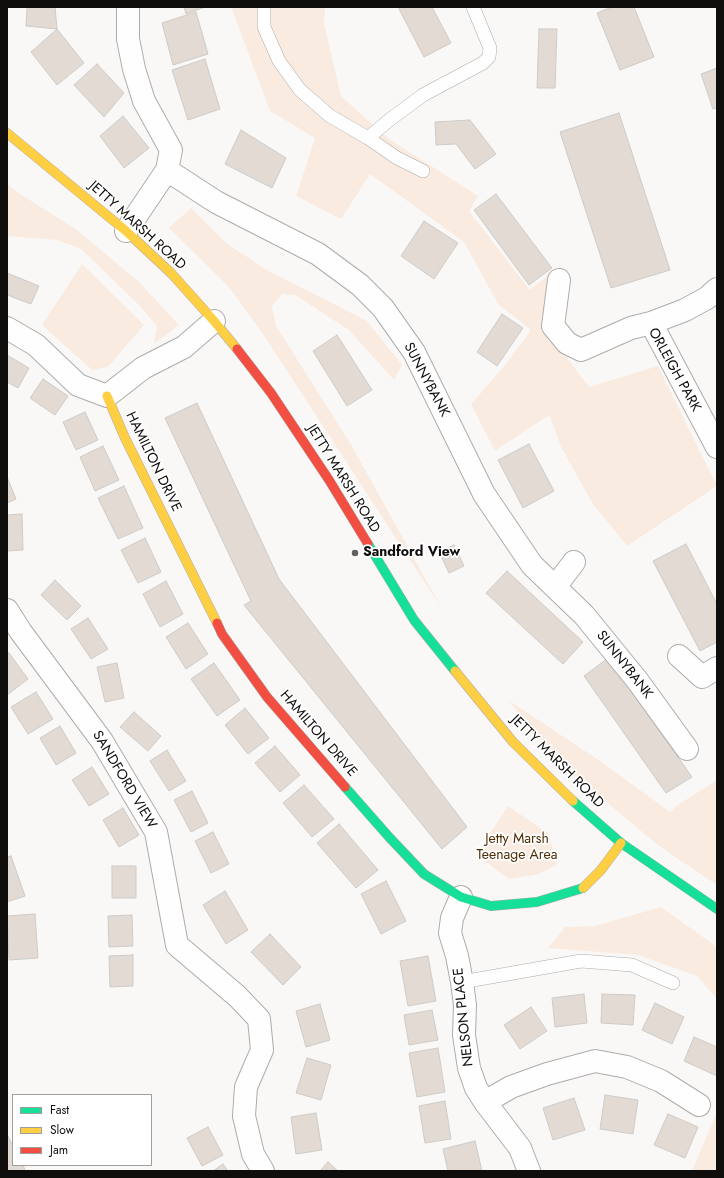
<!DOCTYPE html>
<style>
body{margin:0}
#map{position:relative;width:724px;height:1178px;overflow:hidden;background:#faf8f6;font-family:Jost,sans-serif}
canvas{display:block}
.frame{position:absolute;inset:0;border:8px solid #100e0d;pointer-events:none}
.legend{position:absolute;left:12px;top:1094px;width:140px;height:72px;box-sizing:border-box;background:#fff;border:1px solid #9f9f9e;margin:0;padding:5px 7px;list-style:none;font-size:12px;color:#100e0d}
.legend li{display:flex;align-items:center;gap:8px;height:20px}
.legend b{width:20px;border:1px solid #9f9f9e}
</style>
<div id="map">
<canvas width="724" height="1178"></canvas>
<div class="frame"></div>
<ul class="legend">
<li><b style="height:5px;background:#16e098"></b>Fast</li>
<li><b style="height:5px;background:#ffcf43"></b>Slow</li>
<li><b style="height:5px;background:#f24e42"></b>Jam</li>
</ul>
</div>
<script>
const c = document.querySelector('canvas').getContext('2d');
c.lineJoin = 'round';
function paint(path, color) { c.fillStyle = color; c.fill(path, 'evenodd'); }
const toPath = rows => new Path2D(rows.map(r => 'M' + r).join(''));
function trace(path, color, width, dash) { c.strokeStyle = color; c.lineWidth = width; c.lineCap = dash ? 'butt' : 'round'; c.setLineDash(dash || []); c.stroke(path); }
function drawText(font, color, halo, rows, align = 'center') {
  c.font = font + ' Jost,sans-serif'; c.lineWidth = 3.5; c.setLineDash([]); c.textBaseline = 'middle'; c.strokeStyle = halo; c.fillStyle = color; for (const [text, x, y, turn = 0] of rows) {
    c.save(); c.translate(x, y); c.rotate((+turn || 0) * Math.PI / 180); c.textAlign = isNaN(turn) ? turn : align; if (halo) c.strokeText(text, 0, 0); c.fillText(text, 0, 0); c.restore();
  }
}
paint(toPath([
 [231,7,325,7,324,23,341,96,389,139,478,196,469,211,530,290,555,270,542,324,589,387,658,366,717,486,627,546,593,504,562,449,549,415,495,451,471,404,502,369,531,330,498,304,464,242,370,174,341,219,296,196,315,138,270,111],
 [7,183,17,192,77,230,139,282,179,325,154,344,157,326,139,305,81,249,57,240,7,236],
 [191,208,225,242,265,269,367,321,402,365,394,380,349,330,295,295,282,294,272,306,276,326,352,446,442,609,261,331,228,286,169,228],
 [82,264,144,325,108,367,92,370,42,325],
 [508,700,600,761,670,812,678,805,717,780,717,885,659,846,562,765],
 [508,806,549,834,556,865,539,874,509,879,476,855],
 [661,907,717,947,717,999,697,976,638,955,548,948,565,927,595,926],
 [717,1112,717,1171,692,1171]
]), '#f9ebdf');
const building = toPath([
 [27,7,55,7,57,29,26,26,27,7],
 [184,7,205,7,186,14,184,7],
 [398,7,432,7,451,43,424,57,398,7],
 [612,7,634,7,654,57,620,70,597,13,612,7],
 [196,12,208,54,173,65,162,23,196,12],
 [57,29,84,63,57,85,31,52,57,29],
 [539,29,557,29,555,88,537,88,539,29],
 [205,59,220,109,188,120,172,70,205,59],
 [97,64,124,93,104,117,74,85,97,64],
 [717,68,717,108,713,109,701,74,717,68],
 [619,113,670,270,611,288,560,132,619,113],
 [123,116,149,148,124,168,100,136,123,116],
 [470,120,496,154,475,169,456,144,436,145,435,122,470,120],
 [241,130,286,158,272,188,225,164,241,130],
 [496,194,552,268,529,285,474,210,496,194],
 [424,221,458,243,434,279,401,256,424,221],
 [7,273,39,286,31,304,7,295,7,273],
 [502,314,523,328,497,366,477,352,502,314],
 [337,335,372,390,347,406,313,351,337,335],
 [7,355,29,368,18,388,7,382,7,355],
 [43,379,68,396,55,415,30,398,43,379],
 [197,403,279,579,467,827,442,849,244,605,251,601,165,418,197,403],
 [85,412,98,440,76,450,63,422,85,412],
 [529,444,554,491,523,508,498,460,529,444],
 [103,446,119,480,95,491,80,457,103,446],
 [7,477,16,499,7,503,7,477],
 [124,486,143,528,118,539,98,498,124,486],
 [22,514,23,550,7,551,7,515,22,514],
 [145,538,161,572,138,583,121,550,145,538],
 [686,544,717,604,717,642,700,651,653,561,686,544],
 [454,545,464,566,449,573,439,552,454,545],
 [507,571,583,642,563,664,486,593,507,571],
 [55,580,81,606,67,620,41,595,55,580],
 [166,581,183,614,160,627,143,594,166,581],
 [88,618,108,649,91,659,71,629,88,618],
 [188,623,208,654,186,669,166,637,188,623],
 [9,653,28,679,7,695,7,654,9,653],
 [608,658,692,777,666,793,584,676,608,658],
 [117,663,124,698,105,702,97,667,117,663],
 [214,663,240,700,217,716,191,679,214,663],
 [36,692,53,719,28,734,11,707,36,692],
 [245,708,269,738,248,754,225,725,245,708],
 [134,712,161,736,148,751,120,727,134,712],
 [60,726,76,753,56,765,40,738,60,726],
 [275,746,300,775,280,792,255,763,275,746],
 [167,750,186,781,169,791,150,761,167,750],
 [92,767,109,794,89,806,72,780,92,767],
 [304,785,334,819,312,837,283,803,304,785],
 [192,791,208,823,191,832,174,800,192,791],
 [123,808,139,835,119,847,103,820,123,808],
 [339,824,378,870,356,888,317,843,339,824],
 [213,832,229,864,211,873,195,841,213,832],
 [11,856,25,896,7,902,7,857,11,856],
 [112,866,136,866,136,898,112,898,112,866],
 [386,881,406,921,381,934,361,894,386,881],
 [225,891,248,930,226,944,203,905,225,891],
 [35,914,38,958,9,960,7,916,35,914],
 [132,915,133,946,109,947,108,916,132,915],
 [270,934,301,967,283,985,251,952,270,934],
 [133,955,133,986,110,987,109,956,133,955],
 [428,956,436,1001,408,1006,400,961,428,956],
 [584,994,587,1023,555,1027,552,998,584,994],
 [602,994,635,995,633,1025,601,1023,602,994],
 [655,1003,684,1017,672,1044,642,1030,655,1003],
 [320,1004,330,1040,306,1047,296,1011,320,1004],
 [531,1007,547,1031,520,1049,504,1025,531,1007],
 [432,1010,438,1040,409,1045,404,1015,432,1010],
 [694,1037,717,1047,717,1076,684,1061,694,1037],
 [438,1048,445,1092,417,1097,409,1053,438,1048],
 [307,1058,331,1065,321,1100,296,1093,307,1058],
 [605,1095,638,1100,633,1134,600,1129,605,1095],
 [574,1098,585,1130,553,1140,543,1108,574,1098],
 [445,1101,451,1139,425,1143,419,1106,445,1101],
 [316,1113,322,1150,296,1154,291,1117,316,1113],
 [668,1114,698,1127,685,1158,654,1145,668,1114],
 [208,1127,223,1155,202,1166,187,1138,208,1127],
 [7,1134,13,1146,13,1165,23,1165,25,1170,23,1171,7,1171,7,1134],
 [475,1141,482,1171,448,1171,443,1149,475,1141],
 [328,1162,338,1171,320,1171,328,1162],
 [223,1164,228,1171,213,1171,223,1164]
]);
paint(building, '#e2dad3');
trace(building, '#cdcbc9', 1);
const lane = toPath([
 [264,7,264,27,279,61,300,90,330,116,368,138,388,121,423,95,483,63,489,57,490,48,473,7],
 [368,138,397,158,423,171],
 [462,982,581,961,632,965,673,983]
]);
const street = toPath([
 [167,170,216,202,318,254,360,285,383,308,414,352,484,494,532,565,584,615,637,680,687,749],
 [126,231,167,170,171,150,144,101,134,69,128,39,128,7],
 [559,280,553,326,567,343,581,350,631,328,651,323,717,447],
 [651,323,685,310,707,298,717,289],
 [7,328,36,345,78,385,107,396,143,368,184,347,214,321],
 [555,587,574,562],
 [7,610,21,632,102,741,156,832,177,945,237,996,259,1019,262,1050,246,1087,244,1116,253,1154,263,1171],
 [679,656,702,677,717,668],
 [461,897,452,918,450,933,457,956,462,982,465,1005,464,1035,469,1068,476,1088,485,1102,520,1148,529,1171],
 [485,1102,511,1087,547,1074,595,1061,627,1067,661,1081,699,1105]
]);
const fast = toPath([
 [368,544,414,620,455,671],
 [345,787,389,837,424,874,461,897,491,906,537,902,583,888],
 [573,801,621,843,717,909]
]);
const slow = toPath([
 [7,133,126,231,171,273,214,321,237,349],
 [107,396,125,438,217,623],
 [455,671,513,742,573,801],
 [583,888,601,870,621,843]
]);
const jam = toPath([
 [237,349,271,393,329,480,368,544],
 [217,623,222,634,267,697,345,787]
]);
trace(lane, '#aeacab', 14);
trace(street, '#aeacab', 24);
trace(fast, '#aeacab', 10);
trace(slow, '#aeacab', 10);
trace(jam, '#aeacab', 10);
trace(lane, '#fefefe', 13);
trace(street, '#fefefe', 22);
trace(fast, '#16e098', 9);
trace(slow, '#ffcf43', 9);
trace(jam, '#f24e42', 9);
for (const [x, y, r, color] of [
 [355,553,4,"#62605f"]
]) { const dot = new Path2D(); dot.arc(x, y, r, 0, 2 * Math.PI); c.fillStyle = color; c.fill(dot); trace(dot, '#fff', 1.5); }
drawText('14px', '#100e0d', '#fff', [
 ["JETTY MARSH ROAD",137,226,42],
 ["ORLEIGH PARK",674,370,61],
 ["SUNNYBANK",426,380,62],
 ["HAMILTON DRIVE",153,462,64],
 ["JETTY MARSH ROAD",343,479,58],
 ["SUNNYBANK",624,665,52],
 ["HAMILTON DRIVE",318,734,49],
 ["JETTY MARSH ROAD",557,762,45],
 ["SANDFORD VIEW",124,780,59],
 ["NELSON PLACE",464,1017,-96]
]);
drawText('bold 14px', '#100e0d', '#fff', [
 ["Sandford View",363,553]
], 'left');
drawText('14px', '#4f2d05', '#fff', [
 ["Jetty Marsh",517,840],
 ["Teenage Area",517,856]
]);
</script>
